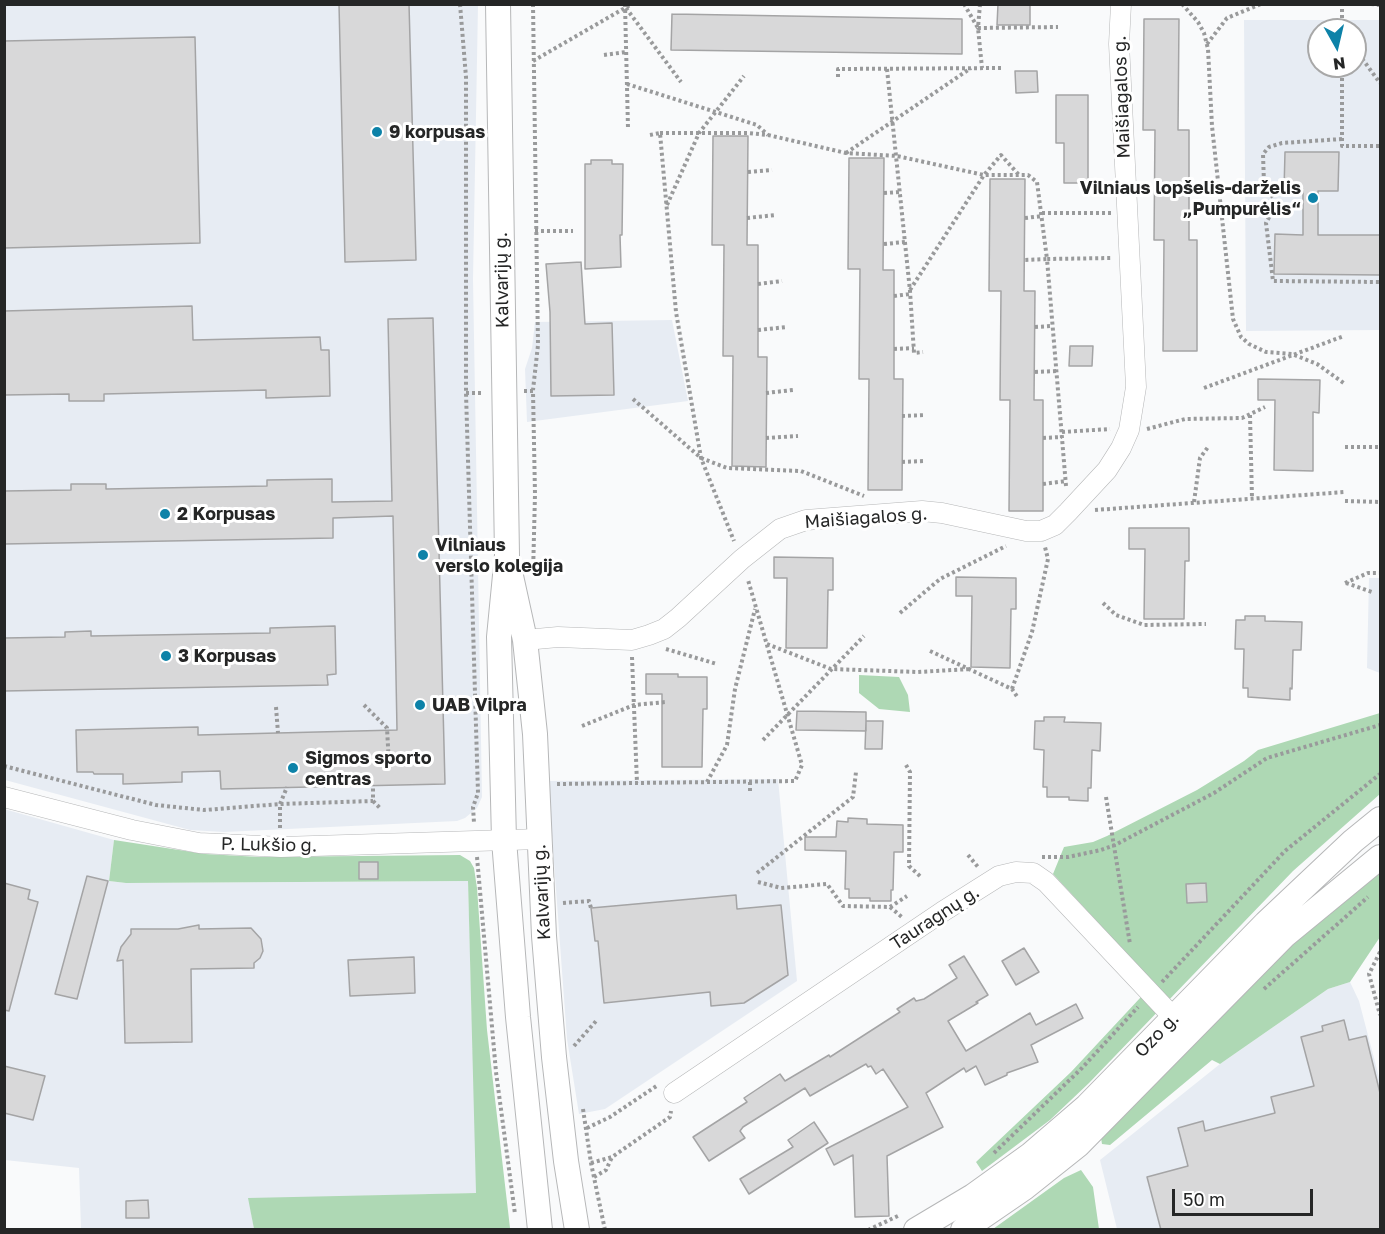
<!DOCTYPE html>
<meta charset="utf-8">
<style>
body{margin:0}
#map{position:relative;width:1385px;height:1234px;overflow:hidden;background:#f9fafb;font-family:"Golos Text",sans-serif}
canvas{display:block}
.frame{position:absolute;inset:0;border:6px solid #252626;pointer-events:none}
.north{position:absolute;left:1307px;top:18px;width:60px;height:60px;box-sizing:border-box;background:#fff;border:2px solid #a8a8a8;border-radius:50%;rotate:172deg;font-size:16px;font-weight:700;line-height:24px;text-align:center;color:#252626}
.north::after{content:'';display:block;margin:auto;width:21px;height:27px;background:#0d82a8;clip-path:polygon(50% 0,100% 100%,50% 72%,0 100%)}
.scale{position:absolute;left:1172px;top:1189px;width:141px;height:27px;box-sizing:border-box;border:3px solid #252626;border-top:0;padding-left:8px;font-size:18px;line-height:21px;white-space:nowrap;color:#252626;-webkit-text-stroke:4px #fff;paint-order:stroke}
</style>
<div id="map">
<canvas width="1385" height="1234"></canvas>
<div class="frame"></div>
<div class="north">N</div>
<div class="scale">50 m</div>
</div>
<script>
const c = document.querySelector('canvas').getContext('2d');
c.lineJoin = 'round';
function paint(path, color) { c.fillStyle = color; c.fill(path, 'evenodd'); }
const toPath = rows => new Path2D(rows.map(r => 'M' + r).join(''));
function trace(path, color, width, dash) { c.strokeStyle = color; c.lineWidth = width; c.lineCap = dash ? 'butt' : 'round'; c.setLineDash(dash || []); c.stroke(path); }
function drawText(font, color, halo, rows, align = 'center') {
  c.font = font + ' "Golos Text",sans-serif'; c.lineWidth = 6; c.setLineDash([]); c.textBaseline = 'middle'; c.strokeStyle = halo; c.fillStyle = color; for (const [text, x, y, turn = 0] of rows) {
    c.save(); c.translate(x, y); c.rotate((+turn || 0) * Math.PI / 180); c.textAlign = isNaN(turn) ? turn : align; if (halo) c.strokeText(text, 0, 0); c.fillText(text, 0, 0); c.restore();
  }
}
paint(toPath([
 [4,5,478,5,473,279,482,797,477,808,465,818,457,821,224,832,190,830,5,780],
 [1244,20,1380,20,1380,330,1246,331],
 [1319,30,1355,30,1355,66,1319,66],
 [672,320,688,401,527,422,525,369,532,348,535,322],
 [1369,578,1380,578,1380,673,1367,668],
 [778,779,797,981,605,1109,579,1114,567,1039,548,781],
 [4,809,114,840,109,881,126,883,468,881,477,1193,249,1199,254,1229,81,1229,79,1168,5,1160],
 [1350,982,1359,1001,1380,1081,1380,1229,1117,1229,1100,1160,1220,1064,1328,989]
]), '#e7ecf3');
paint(toPath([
 [859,675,899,677,908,695,910,712,879,709,859,693],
 [1380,713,1380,794,1293,871,1089,1083,1050,1120,982,1171,976,1162,1071,1072,1154,983,1053,874,1064,847,1093,842,1107,836,1197,790,1244,761,1258,750],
 [114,840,205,854,260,857,460,855,470,861,474,868,477,888,487,1030,510,1228,509,1230,254,1229,248,1198,476,1193,468,881,126,883,109,881],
 [1380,870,1380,937,1350,982,1328,989,1220,1064,1212,1060,1110,1145,1102,1144,1101,1138,1262,973,1340,902],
 [1081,1170,1093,1187,1099,1229,993,1229,1064,1178]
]), '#aed8b4');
const building = toPath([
 [339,4,409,4,416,260,345,262,339,4],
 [998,4,1030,4,1030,25,997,25,998,4],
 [672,14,962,19,962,54,671,50,672,14],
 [1144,19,1179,19,1178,130,1189,130,1189,240,1197,240,1197,351,1163,351,1164,240,1154,240,1155,130,1143,130,1144,19],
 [195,37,200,243,4,248,4,41,195,37],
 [1015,71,1037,71,1038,92,1016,93,1015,71],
 [1056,95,1088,95,1088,183,1064,183,1064,143,1056,143,1056,95],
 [713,136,748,136,747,245,758,245,758,357,767,357,766,467,732,466,733,356,723,356,724,245,712,245,713,136],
 [1285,152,1339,152,1338,191,1318,191,1318,235,1380,235,1380,275,1274,274,1275,234,1303,235,1303,191,1284,190,1285,152],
 [849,158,884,158,883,270,894,270,894,379,903,379,902,490,868,490,869,379,859,379,860,269,848,269,849,158],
 [591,160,612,160,612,164,623,164,622,235,620,235,621,267,585,269,585,164,591,164,591,160],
 [990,179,1025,179,1024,291,1035,291,1034,400,1043,400,1043,511,1009,511,1010,400,1000,400,1001,291,989,291,990,179],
 [581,262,585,324,612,323,614,395,551,396,550,312,546,264,581,262],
 [192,306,193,340,320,337,321,350,329,350,330,396,266,398,266,390,104,394,104,401,69,401,69,394,4,395,4,311,192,306],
 [433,318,445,784,221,789,220,771,182,772,182,782,123,784,123,774,94,774,93,772,77,772,76,730,198,727,198,735,397,730,393,516,333,518,333,538,4,544,4,491,71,490,71,484,106,484,106,489,267,486,267,480,332,479,332,502,392,501,388,319,433,318],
 [1070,346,1093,346,1092,366,1069,366,1070,346],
 [1258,379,1320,380,1319,413,1313,412,1313,471,1274,470,1275,400,1258,400,1258,379],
 [1129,528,1189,528,1189,561,1185,561,1184,619,1144,619,1145,549,1129,549,1129,528],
 [774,557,833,558,833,590,828,590,827,648,786,648,787,578,774,578,774,557],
 [956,577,1016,578,1016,609,1011,609,1010,668,971,667,972,596,956,596,956,577],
 [1245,616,1265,616,1265,621,1302,622,1301,650,1293,650,1292,689,1290,688,1290,700,1248,697,1248,688,1243,688,1244,649,1235,649,1236,620,1245,620,1245,616],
 [335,626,336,674,327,675,328,685,4,691,4,638,65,637,65,632,91,631,91,636,270,633,270,628,335,626],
 [646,674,678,674,678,677,707,677,707,709,703,709,702,767,662,767,662,694,646,694,646,674],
 [797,711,866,712,866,731,796,730,797,711],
 [1044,717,1065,717,1064,722,1101,723,1100,751,1092,750,1091,788,1088,788,1088,801,1069,800,1069,797,1047,797,1047,787,1043,787,1044,750,1034,749,1035,721,1044,721,1044,717],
 [866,721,883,721,882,749,865,749,866,721],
 [848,818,867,819,867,824,903,825,903,852,894,852,893,890,891,890,891,901,870,901,870,898,849,898,849,889,845,889,846,851,805,850,805,837,836,837,837,821,848,822,848,818],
 [359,862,378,862,378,879,359,879,359,862],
 [87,876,108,881,77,999,55,994,87,876],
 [4,883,30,890,28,899,38,902,9,1011,4,1010,4,883],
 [1206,883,1207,902,1187,903,1186,884,1206,883],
 [736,895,737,909,781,905,788,975,744,1003,711,1006,710,992,604,1003,598,941,595,941,591,908,736,895],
 [199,925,199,929,251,928,261,939,263,951,260,958,254,963,254,968,191,969,192,1042,125,1043,123,960,117,961,121,947,131,934,131,929,178,929,199,925],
 [1024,948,1039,972,1016,985,1002,961,1024,948],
 [964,956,988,995,976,1002,978,1003,948,1021,966,1051,1030,1013,1036,1025,1076,1004,1083,1018,1031,1045,1038,1062,1007,1073,1007,1075,985,1085,976,1066,966,1072,964,1068,926,1093,943,1127,887,1156,889,1216,855,1217,853,1155,834,1165,826,1149,908,1107,883,1069,876,1074,871,1066,868,1067,866,1064,810,1096,805,1088,743,1127,740,1131,745,1138,709,1161,693,1137,747,1102,744,1098,780,1074,785,1081,829,1055,830,1057,900,1012,897,1009,914,998,916,1001,924,999,957,978,949,965,964,956],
 [414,957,415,993,350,996,348,960,414,957],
 [1344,1020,1349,1040,1366,1036,1380,1093,1380,1230,1161,1230,1147,1177,1188,1166,1178,1128,1203,1121,1205,1131,1275,1113,1271,1097,1314,1086,1301,1037,1323,1031,1322,1026,1344,1020],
 [4,1066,45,1076,33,1120,4,1113,4,1066],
 [814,1122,828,1143,749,1194,740,1179,793,1147,788,1140,814,1122],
 [148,1200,149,1218,126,1218,126,1201,148,1200]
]);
paint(building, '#d8d8d9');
trace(building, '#a4a4a5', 1.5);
const minor = toPath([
 [525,640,558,637,632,640,649,635,664,629,678,618,742,559,780,529,806,520,922,511,942,513,1026,531,1041,531,1055,525,1068,512,1107,470,1121,448,1129,430,1136,387,1119,44,1121,4],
 [4,797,132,830,199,843,281,847,540,839],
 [674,1093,942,912,999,876,1016,872,1033,873,1046,882,1174,1018]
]);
const major = toPath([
 [498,4,507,555,499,637,504,840,518,1017,540,1230],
 [511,576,525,640,535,734,544,936,554,1057,566,1161,577,1230],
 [916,1230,973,1196,1030,1155,1087,1106,1266,923,1353,841,1380,819],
 [963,1230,1024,1188,1078,1145,1284,936,1380,857]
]);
trace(minor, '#b6b7b8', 21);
trace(major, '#b6b7b8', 26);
trace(toPath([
 [460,4,466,77,466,393,478,793,473,807,474,823],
 [533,4,538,345,533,390],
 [625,4,628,128],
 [964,4,978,28,982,68],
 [980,4,978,28,1058,27],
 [1182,4,1198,22,1204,33,1208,49,1212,126,1233,319,1241,337,1249,344,1266,352,1292,354,1317,364,1345,384],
 [1371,4,1380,5],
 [626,8,681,82],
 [1342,30,1342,4],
 [1207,44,1227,18,1261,4],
 [1355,49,1380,83],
 [604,55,626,52],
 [533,61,632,4],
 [1342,66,1342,146,1380,146],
 [887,69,910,291,914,353,923,352],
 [838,77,838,69,1001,68],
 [627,84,757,125,768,135],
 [660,133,748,133,768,135,846,153,897,156,984,175,1028,175,1037,182,1047,259,1024,260],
 [650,135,660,133,676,312,701,458,734,541],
 [1342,139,1282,143,1269,147,1263,154,1264,184,1274,199,1272,212,1266,223,1273,281,1380,282],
 [846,153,971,68],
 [748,172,772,170],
 [884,193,900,192],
 [667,205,699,133,744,76],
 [1042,213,1111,213],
 [747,218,776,215],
 [1025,218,1043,216],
 [535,231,573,231],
 [884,244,905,242],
 [758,284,782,281],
 [910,290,984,175,1001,155,1019,175],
 [894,296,910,294],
 [1035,327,1052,326],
 [758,330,787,327],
 [894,349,914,348],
 [1035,372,1056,371],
 [1204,388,1344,336],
 [524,391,533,391,535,494,533,575],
 [466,393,484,393],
 [766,393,793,390],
 [633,399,701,458,727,468,801,471,864,496],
 [1250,415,1252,498],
 [902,416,926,415],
 [1147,429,1185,419,1242,418,1265,407],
 [1062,432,1110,429],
 [766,438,798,436],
 [1043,438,1062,437],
 [1345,447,1380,447],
 [902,462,925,461],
 [1043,484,1066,481],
 [1066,486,1047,259,1112,258],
 [1345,501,1380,502],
 [1194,502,1200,458,1208,447],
 [1095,510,1345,492],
 [1345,583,1368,573,1380,573],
 [1346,583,1372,592],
 [1103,603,1116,615,1144,625,1206,624],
 [900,613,940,579,1006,546],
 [767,644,831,669,918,672,970,669],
 [666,649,717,664],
 [930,651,1012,689,1018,698],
 [632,657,637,783],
 [1012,689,1032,632,1048,559,1045,547],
 [364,705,387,728,389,765],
 [276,707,278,733],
 [582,726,634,705,666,702],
 [763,740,864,636],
 [906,765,910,772,909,866,922,878],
 [4,766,156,805,204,810,280,804,373,801,373,785],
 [707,782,727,745,735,689,755,609],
 [750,782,750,791],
 [557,784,795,781,802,765,748,580],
 [1106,797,1130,944],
 [373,801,380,808],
 [280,828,280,804,287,787],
 [968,855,978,867],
 [477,857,496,1072,515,1214],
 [1042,857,1068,857,1101,850,1115,845,1214,793,1267,758,1380,725],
 [757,873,853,797,856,772],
 [758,882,781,888,827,884,843,906,890,907,907,896],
 [563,903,589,901,591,908],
 [890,907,903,918],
 [1380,952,1369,974,1380,1015],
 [1162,982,1285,851,1380,774],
 [1264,989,1368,897],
 [574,1046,597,1020],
 [583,1109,591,1163,605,1230],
 [587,1128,610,1117,658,1085],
 [994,1153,1082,1068,1138,1007],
 [591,1163,612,1157,670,1117,671,1111],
 [594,1177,606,1170,612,1157],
 [868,1230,900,1215]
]), '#999a9b', 4, [3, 3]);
trace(minor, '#fff', 20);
trace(major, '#fff', 24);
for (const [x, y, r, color] of [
 [377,132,6,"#0d82a8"],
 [1313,198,6,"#0d82a8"],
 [165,514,6,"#0d82a8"],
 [423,555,6,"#0d82a8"],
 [166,656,6,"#0d82a8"],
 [420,705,6,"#0d82a8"],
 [293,768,6,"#0d82a8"]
]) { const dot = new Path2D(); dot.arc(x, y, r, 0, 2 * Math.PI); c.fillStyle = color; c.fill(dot); trace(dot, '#fff', 2); }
drawText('18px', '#252626', '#fff', [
 ["Maišiagalos g.",1122,97,-92],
 ["Kalvarijų g.",502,280,-91],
 ["Maišiagalos g.",866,518,-4],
 ["P. Lukšio g.",269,845,1],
 ["Kalvarijų g.",542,892,-93],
 ["Tauragnų g.",935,918,-33],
 ["Ozo g.",1157,1035,-46]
]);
drawText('bold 18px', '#252626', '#fff', [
 ["9 korpusas",389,132],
 ["Vilniaus lopšelis-darželis",1301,188,"right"],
 ["„Pumpurėlis“",1301,209,"right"],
 ["2 Korpusas",177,514],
 ["Vilniaus",435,545],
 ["verslo kolegija",435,566],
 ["3 Korpusas",178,656],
 ["UAB Vilpra",432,705],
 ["Sigmos sporto",305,758],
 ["centras",305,779]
], 'left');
</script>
